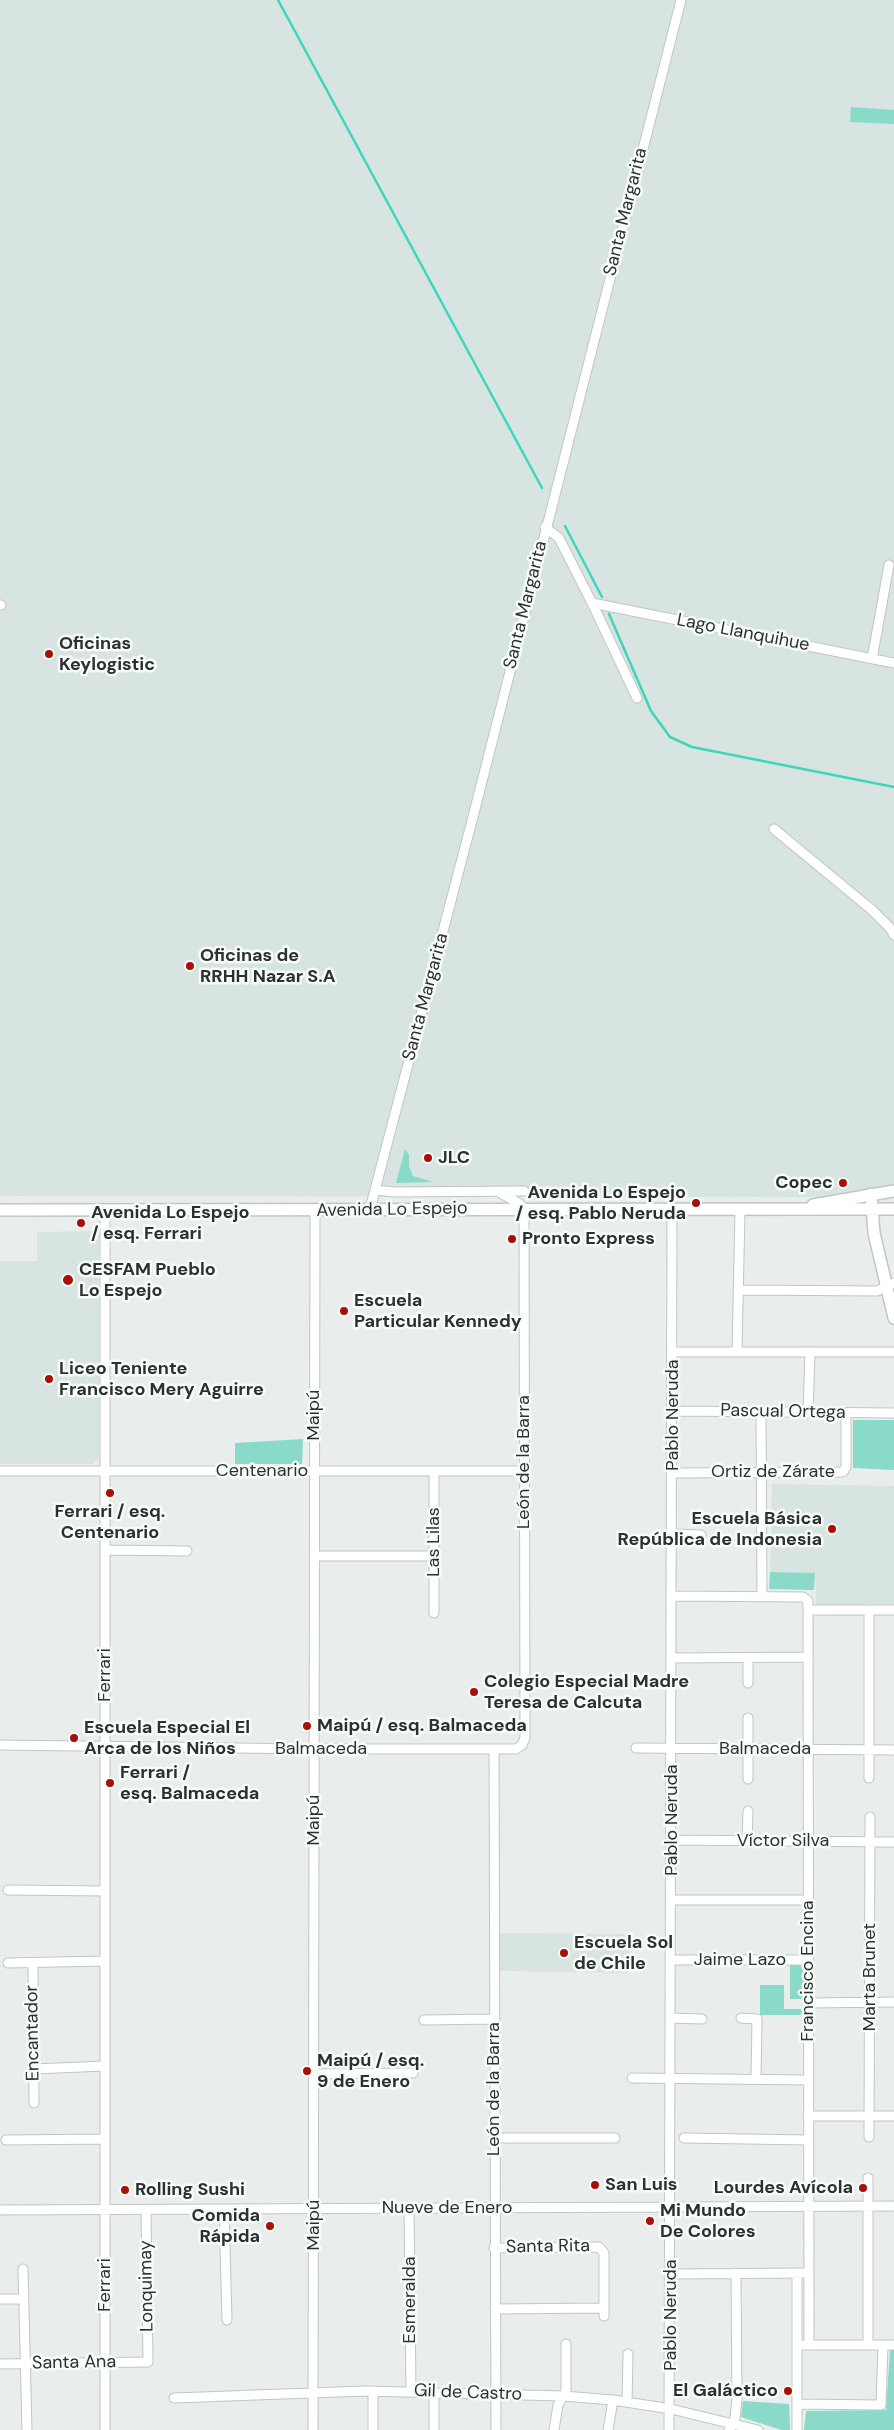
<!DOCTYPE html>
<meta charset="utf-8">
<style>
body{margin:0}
canvas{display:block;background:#e9eeed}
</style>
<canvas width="894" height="2430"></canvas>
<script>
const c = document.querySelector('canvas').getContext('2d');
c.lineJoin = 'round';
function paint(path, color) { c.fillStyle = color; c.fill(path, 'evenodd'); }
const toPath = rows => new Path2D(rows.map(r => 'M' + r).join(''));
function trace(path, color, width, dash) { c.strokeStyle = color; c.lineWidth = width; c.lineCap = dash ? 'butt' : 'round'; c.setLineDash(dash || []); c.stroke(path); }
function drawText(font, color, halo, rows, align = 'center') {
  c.font = font + ' "DM Sans",sans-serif'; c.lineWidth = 5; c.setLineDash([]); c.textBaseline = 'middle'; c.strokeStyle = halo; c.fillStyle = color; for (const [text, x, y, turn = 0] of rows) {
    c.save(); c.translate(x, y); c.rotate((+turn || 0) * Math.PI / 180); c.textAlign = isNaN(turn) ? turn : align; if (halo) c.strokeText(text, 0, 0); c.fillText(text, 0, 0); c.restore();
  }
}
paint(toPath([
 [0,0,894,0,894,1187,814,1197,0,1196],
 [99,1231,99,1458,93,1464,0,1464,0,1261,37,1261,37,1232],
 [772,1484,894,1486,894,1604,816,1605,815,1573,770,1572],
 [500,1933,629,1934,629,1973,499,1971]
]), '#d7e4e1');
paint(toPath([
 [851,107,894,110,894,124,850,122],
 [405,1149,409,1155,409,1166,413,1176,433,1182,396,1183],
 [853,1420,894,1420,894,1470,853,1468],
 [303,1439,302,1464,235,1464,235,1443],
 [770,1572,815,1573,814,1590,769,1589],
 [790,1963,806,1964,805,1999,790,1999],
 [760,1985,784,1985,784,2009,804,2009,803,2015,760,2015],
 [890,2350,894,2350,894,2430,804,2430,806,2411,886,2410],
 [743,2401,789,2404,790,2430,781,2430,741,2417]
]), '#8adac9');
trace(toPath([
 [278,0,542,488],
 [565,526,602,597],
 [609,614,651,711,670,737,692,747,894,787]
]), '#3dd5bc', 2.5);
const minor = toPath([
 [545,527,559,538,592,603,637,698],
 [592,603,894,663],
 [0,605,1,605],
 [872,659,889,565],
 [774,829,872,910,890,928,894,935],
 [376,1190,394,1192,524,1191],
 [370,1209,474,813,681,0],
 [105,1210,105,2430],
 [738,1290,877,1291,894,1283],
 [673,1352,894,1352],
 [737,1352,740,1210],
 [673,1411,894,1413],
 [761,1412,762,1597],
 [808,1413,810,1352],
 [0,1471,523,1471],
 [434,1471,434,1613],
 [672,1473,843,1472,846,1467,846,1413],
 [673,1534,701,1535],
 [105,1550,187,1551],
 [314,1556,434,1556],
 [673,1596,803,1597,808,1601,809,2345],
 [808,1610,894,1610],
 [673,1658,808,1657],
 [748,1658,748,1683],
 [0,1745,314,1749,516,1749,522,1745,525,1738,524,1209,520,1204,497,1191],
 [636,1748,894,1750],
 [494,1749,496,2430],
 [869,1778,869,1610],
 [748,1779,748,1718],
 [672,1840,894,1842],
 [747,1841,748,1811],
 [8,1890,105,1891],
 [672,1900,809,1900],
 [672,1960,809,1960],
 [8,1963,105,1961],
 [33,1963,34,2103],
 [808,2003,894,2002],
 [671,2018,702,2019],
 [741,2018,757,2019,756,2079],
 [424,2020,494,2019],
 [34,2069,105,2066],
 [314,2074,413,2073],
 [632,2078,808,2080],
 [808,2116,894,2116],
 [869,2137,870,1817],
 [494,2138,615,2138],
 [684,2138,808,2140],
 [6,2140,105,2139],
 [409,2208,411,2391],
 [224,2209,227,2320],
 [0,2210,894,2206],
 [494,2248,599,2247,604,2253,604,2316],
 [23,2269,27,2430],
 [671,2274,803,2273],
 [0,2299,23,2299],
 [495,2309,604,2308],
 [802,2345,894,2345],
 [868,2345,868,2178],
 [0,2364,148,2362,146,2210],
 [434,2392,434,2430],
 [174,2398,365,2391,563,2396,613,2400,671,2409,758,2430],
 [627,2402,628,2354],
 [797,2404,881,2405,883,2345],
 [313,2430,315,1211],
 [373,2430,373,2391],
 [554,2430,558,2405,566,2391,566,2344],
 [608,2430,613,2400],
 [669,2430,672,1210],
 [729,2430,735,2418,737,2399,736,2273],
 [797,2430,797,2273]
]);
const major = toPath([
 [871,1194,874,1233,894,1318],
 [813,1205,894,1191],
 [0,1210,894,1209]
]);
trace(minor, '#c1c6c5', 11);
trace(major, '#c1c6c5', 14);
trace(minor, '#fff', 9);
trace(major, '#fff', 11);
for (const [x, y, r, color] of [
 [49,654,5,"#a51008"],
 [190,966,5,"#a51008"],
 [428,1158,5,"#a51008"],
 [843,1183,5,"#a51008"],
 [696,1203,5,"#a51008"],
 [81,1223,5,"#a51008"],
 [512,1239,5,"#a51008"],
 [68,1280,6,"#a51008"],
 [344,1311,5,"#a51008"],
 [49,1379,5,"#a51008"],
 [110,1493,5,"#a51008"],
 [832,1529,5,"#a51008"],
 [474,1692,5,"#a51008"],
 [307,1726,5,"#a51008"],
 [74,1738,5,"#a51008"],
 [110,1783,5,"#a51008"],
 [564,1953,5,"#a51008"],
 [307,2071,5,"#a51008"],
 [595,2185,5,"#a51008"],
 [863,2188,5,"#a51008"],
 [125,2190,5,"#a51008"],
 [650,2221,5,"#a51008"],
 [270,2226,5,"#a51008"],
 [788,2391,5,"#a51008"]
]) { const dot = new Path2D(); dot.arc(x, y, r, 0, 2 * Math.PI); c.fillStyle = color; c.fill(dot); trace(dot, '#f6fcfa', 2); }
drawText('18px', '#2e3030', '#f6fcfa', [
 ["Santa Margarita",626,212,-76],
 ["Santa Margarita",526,605,-76],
 ["Lago Llanquihue",743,633,11],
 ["Santa Margarita",426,997,-75],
 ["Avenida Lo Espejo",392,1210,-1],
 ["Pascual Ortega",783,1412,1],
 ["Maipú",314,1415,-90],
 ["Pablo Neruda",673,1415,-90],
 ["León de la Barra",524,1462,-90],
 ["Centenario",262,1471],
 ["Ortiz de Zárate",773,1472],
 ["Las Lilas",434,1542,-90],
 ["Ferrari",105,1675,-90],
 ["Balmaceda",321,1749],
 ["Balmaceda",765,1749],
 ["Maipú",314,1820,-90],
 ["Pablo Neruda",672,1820,-90],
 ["Víctor Silva",783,1841],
 ["Jaime Lazo",740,1960],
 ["Francisco Encina",808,1971,-90],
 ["Marta Brunet",870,1977,-90],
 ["Encantador",33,2033,-91],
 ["León de la Barra",494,2089,-90],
 ["Nueve de Enero",447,2208],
 ["Maipú",314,2225,-90],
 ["Santa Rita",548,2247,-1],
 ["Ferrari",105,2285,-90],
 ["Lonquimay",147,2286,-91],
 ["Esmeralda",410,2300,-90],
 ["Pablo Neruda",671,2315,-90],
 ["Santa Ana",74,2363,-1],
 ["Gil de Castro",468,2393,2]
]);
drawText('bold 18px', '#2e3030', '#f6fcfa', [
 ["Oficinas",59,644],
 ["Keylogistic",59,665],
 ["Oficinas de",200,956],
 ["RRHH Nazar S.A",200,977],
 ["JLC",438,1158],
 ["Copec",833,1183,"right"],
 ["Avenida Lo Espejo",686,1193,"right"],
 ["/ esq. Pablo Neruda",686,1214,"right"],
 ["Avenida Lo Espejo",91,1213],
 ["/ esq. Ferrari",91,1234],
 ["Pronto Express",522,1239],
 ["CESFAM Pueblo",79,1270],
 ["Lo Espejo",79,1291],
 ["Escuela",354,1301],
 ["Particular Kennedy",354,1322],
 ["Liceo Teniente",59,1369],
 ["Francisco Mery Aguirre",59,1390],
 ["Ferrari / esq.",110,1512,"center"],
 ["Centenario",110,1533,"center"],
 ["Escuela Básica",822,1519,"right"],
 ["República de Indonesia",822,1540,"right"],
 ["Colegio Especial Madre",484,1682],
 ["Teresa de Calcuta",484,1703],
 ["Maipú / esq. Balmaceda",317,1726],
 ["Escuela Especial El",84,1728],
 ["Arca de los Niños",84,1749],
 ["Ferrari /",120,1773],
 ["esq. Balmaceda",120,1794],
 ["Escuela Sol",574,1943],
 ["de Chile",574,1964],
 ["Maipú / esq.",317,2061],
 ["9 de Enero",317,2082],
 ["San Luis",605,2185],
 ["Lourdes Avícola",853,2188,"right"],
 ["Rolling Sushi",135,2190],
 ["Mi Mundo",660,2211],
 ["De Colores",660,2232],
 ["Comida",260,2216,"right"],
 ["Rápida",260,2237,"right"],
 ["El Galáctico",778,2391,"right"]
], 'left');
</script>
